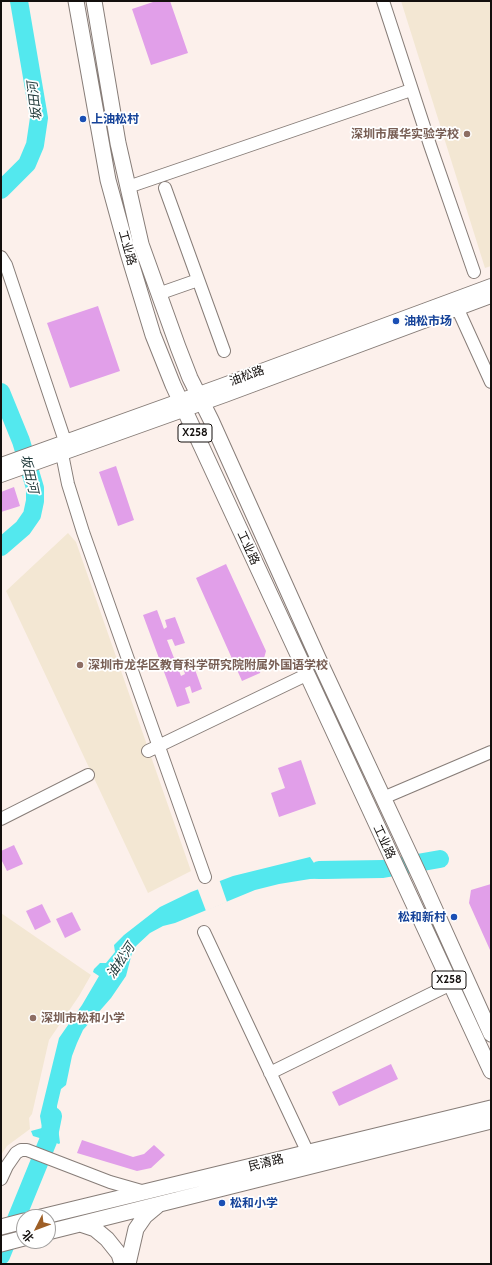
<!DOCTYPE html>
<meta charset="utf-8">
<style>
body{margin:0}
#map{position:relative;width:492px;height:1265px;overflow:hidden;background:#fcf0eb;font-family:Cabin,"Noto Sans SC",sans-serif}
canvas{display:block}
.frame{position:absolute;inset:0;border:2px solid #130f0d;pointer-events:none}
.north{position:absolute;left:16px;top:1209px;width:40px;height:40px;box-sizing:border-box;background:#fff;border:1px solid #a19f9e;border-radius:50%;rotate:228deg;font-size:11px;font-weight:700;line-height:16px;text-align:center;color:#130f0d}
.north::after{content:'';display:block;margin:auto;width:14px;height:18px;background:#9e5f26;clip-path:polygon(50% 0,100% 100%,50% 72%,0 100%)}
</style>
<div id="map">
<canvas width="492" height="1265"></canvas>
<div class="frame"></div>
<div class="north">北</div>
</div>
<script>
const c = document.querySelector('canvas').getContext('2d');
c.lineJoin = 'round';
function paint(path, color) { c.fillStyle = color; c.fill(path, 'evenodd'); }
const toPath = rows => new Path2D(rows.map(r => 'M' + r).join(''));
function trace(path, color, width, dash) { c.strokeStyle = color; c.lineWidth = width; c.lineCap = dash ? 'butt' : 'round'; c.setLineDash(dash || []); c.stroke(path); }
function drawText(font, color, halo, rows, align = 'center') {
  c.font = font + ' Cabin,"Noto Sans SC",sans-serif'; c.lineWidth = 3.5; c.setLineDash([]); c.textBaseline = 'middle'; c.strokeStyle = halo; c.fillStyle = color; for (const [text, x, y, turn = 0] of rows) {
    c.save(); c.translate(x, y); c.rotate((+turn || 0) * Math.PI / 180); c.textAlign = isNaN(turn) ? turn : align; if (halo) c.strokeText(text, 0, 0); c.fillText(text, 0, 0); c.restore();
  }
}
paint(toPath([
 [401,1,491,1,491,266,485,268],
 [68,533,76,542,191,871,148,893,6,591],
 [1,913,91,975,79,996,49,1040,32,1114,29,1118,30,1129,7,1146,1,1155]
]), '#f3e7d3');
paint(toPath([
 [310,857,314,863,345,861,343,878,310,879,279,884,255,890,175,923,163,926,150,933,136,946,132,953,126,976,111,998,83,1030,77,1043,72,1056,66,1085,61,1089,57,1106,57,1119,60,1143,59,1144,33,1136,31,1131,42,1128,40,1116,59,1038,82,1005,99,976,93,972,94,969,100,963,106,963,115,952,114,945,124,935,160,907,191,892,233,876]
]), '#53e8ee');
paint(toPath([
 [219,879,227,902,206,911,197,887]
]), '#fcf0eb');
trace(toPath([
 [1,190,27,164,35,145,39,118,19,1],
 [1,392,21,441,35,488,35,501,32,515,23,528,1,547],
 [319,870,383,869,440,859],
 [1,1256,48,1141,53,1116]
]), '#53e8ee', 18);
paint(toPath([
 [156,1,170,1,188,53,151,65,132,9],
 [98,306,120,371,70,388,47,323],
 [116,466,134,520,118,526,99,472],
 [14,487,20,506,1,512,1,492],
 [226,564,266,651,260,673,242,681,196,578],
 [157,610,164,629,167,627,165,620,175,617,185,643,175,646,172,639,167,640,181,676,185,674,183,668,193,664,202,689,192,693,190,686,185,688,190,703,177,707,143,615],
 [301,760,316,804,279,817,271,793,285,788,278,768],
 [14,845,23,864,7,871,1,859,1,851],
 [491,884,491,949,490,950,469,903,471,890],
 [42,904,51,922,35,930,26,911],
 [72,912,81,930,65,938,56,919],
 [391,1064,398,1079,339,1106,332,1092],
 [82,1140,133,1157,144,1154,154,1145,165,1155,151,1168,137,1171,77,1153]
]), '#e19fe9');
const minor = toPath([
 [383,1,430,145,474,272],
 [128,187,411,90],
 [165,188,224,351],
 [1,257,6,265,65,441],
 [158,294,198,280],
 [455,303,491,382],
 [62,454,68,484,83,532,205,877],
 [1,464,221,385,491,285],
 [1,476,225,396,491,297],
 [148,751,306,675],
 [383,798,491,752],
 [1,819,88,775],
 [204,932,308,1153],
 [270,1073,451,984],
 [1,1179,7,1166,16,1153,21,1150,27,1150,110,1182,145,1192]
]);
const major = toPath([
 [76,1,108,180,128,253,153,335,173,385,491,1071],
 [94,1,118,143,141,244,178,347,190,378,211,420,318,658,423,883,491,1034],
 [41,1217,491,1108],
 [80,1224,95,1229,107,1239,119,1254,122,1264],
 [1,1227,24,1221],
 [48,1232,491,1121],
 [1,1244,24,1238],
 [128,1264,136,1229,145,1216,157,1206]
]);
trace(minor, '#877d78', 14);
trace(major, '#877d78', 17);
trace(minor, '#fff', 12);
trace(major, '#fff', 15);
for (const [x, y, r, color] of [
 [83,119,4,"#1a4fb4"],
 [467,134,4,"#8d6e63"],
 [396,321,4,"#1a4fb4"],
 [80,665,4,"#8d6e63"],
 [454,917,4,"#1a4fb4"],
 [33,1018,4,"#8d6e63"],
 [222,1203,4,"#1a4fb4"]
]) { const dot = new Path2D(); dot.arc(x, y, r, 0, 2 * Math.PI); c.fillStyle = color; c.fill(dot); trace(dot, '#fff', 1.5); }
for (const [x, y, w] of [
 [195,433,34],
 [449,980,34]
]) { const box = new Path2D(); box.roundRect(x - w / 2, y - 9, w, 18, 3); c.fillStyle = '#fff'; c.fill(box); trace(box, '#130f0d', 1); }
drawText('bold 11px', '#130f0d', null, [
 ["X258",195,433],
 ["X258",449,980]
]);
drawText('bold 12px', '#164399', '#fff', [
 ["上油松村",91,119],
 ["油松市场",404,321],
 ["松和新村",446,917,"right"],
 ["松和小学",230,1203]
], 'left');
drawText('bold 12px', '#785e54', '#fff', [
 ["深圳市展华实验学校",459,134,"right"],
 ["深圳市龙华区教育科学研究院附属外国语学校",88,665],
 ["深圳市松和小学",41,1018]
], 'left');
drawText('12px', '#130f0d', '#fff', [
 ["工业路",127,248,74],
 ["油松路",247,376,-20],
 ["工业路",248,548,65],
 ["工业路",384,842,65],
 ["民清路",266,1163,-14]
]);
drawText('italic 13px', '#233c3d', '#fff', [
 ["坂田河",35,101,-97],
 ["坂田河",29,474,77],
 ["油松河",121,961,-56]
]);
</script>
